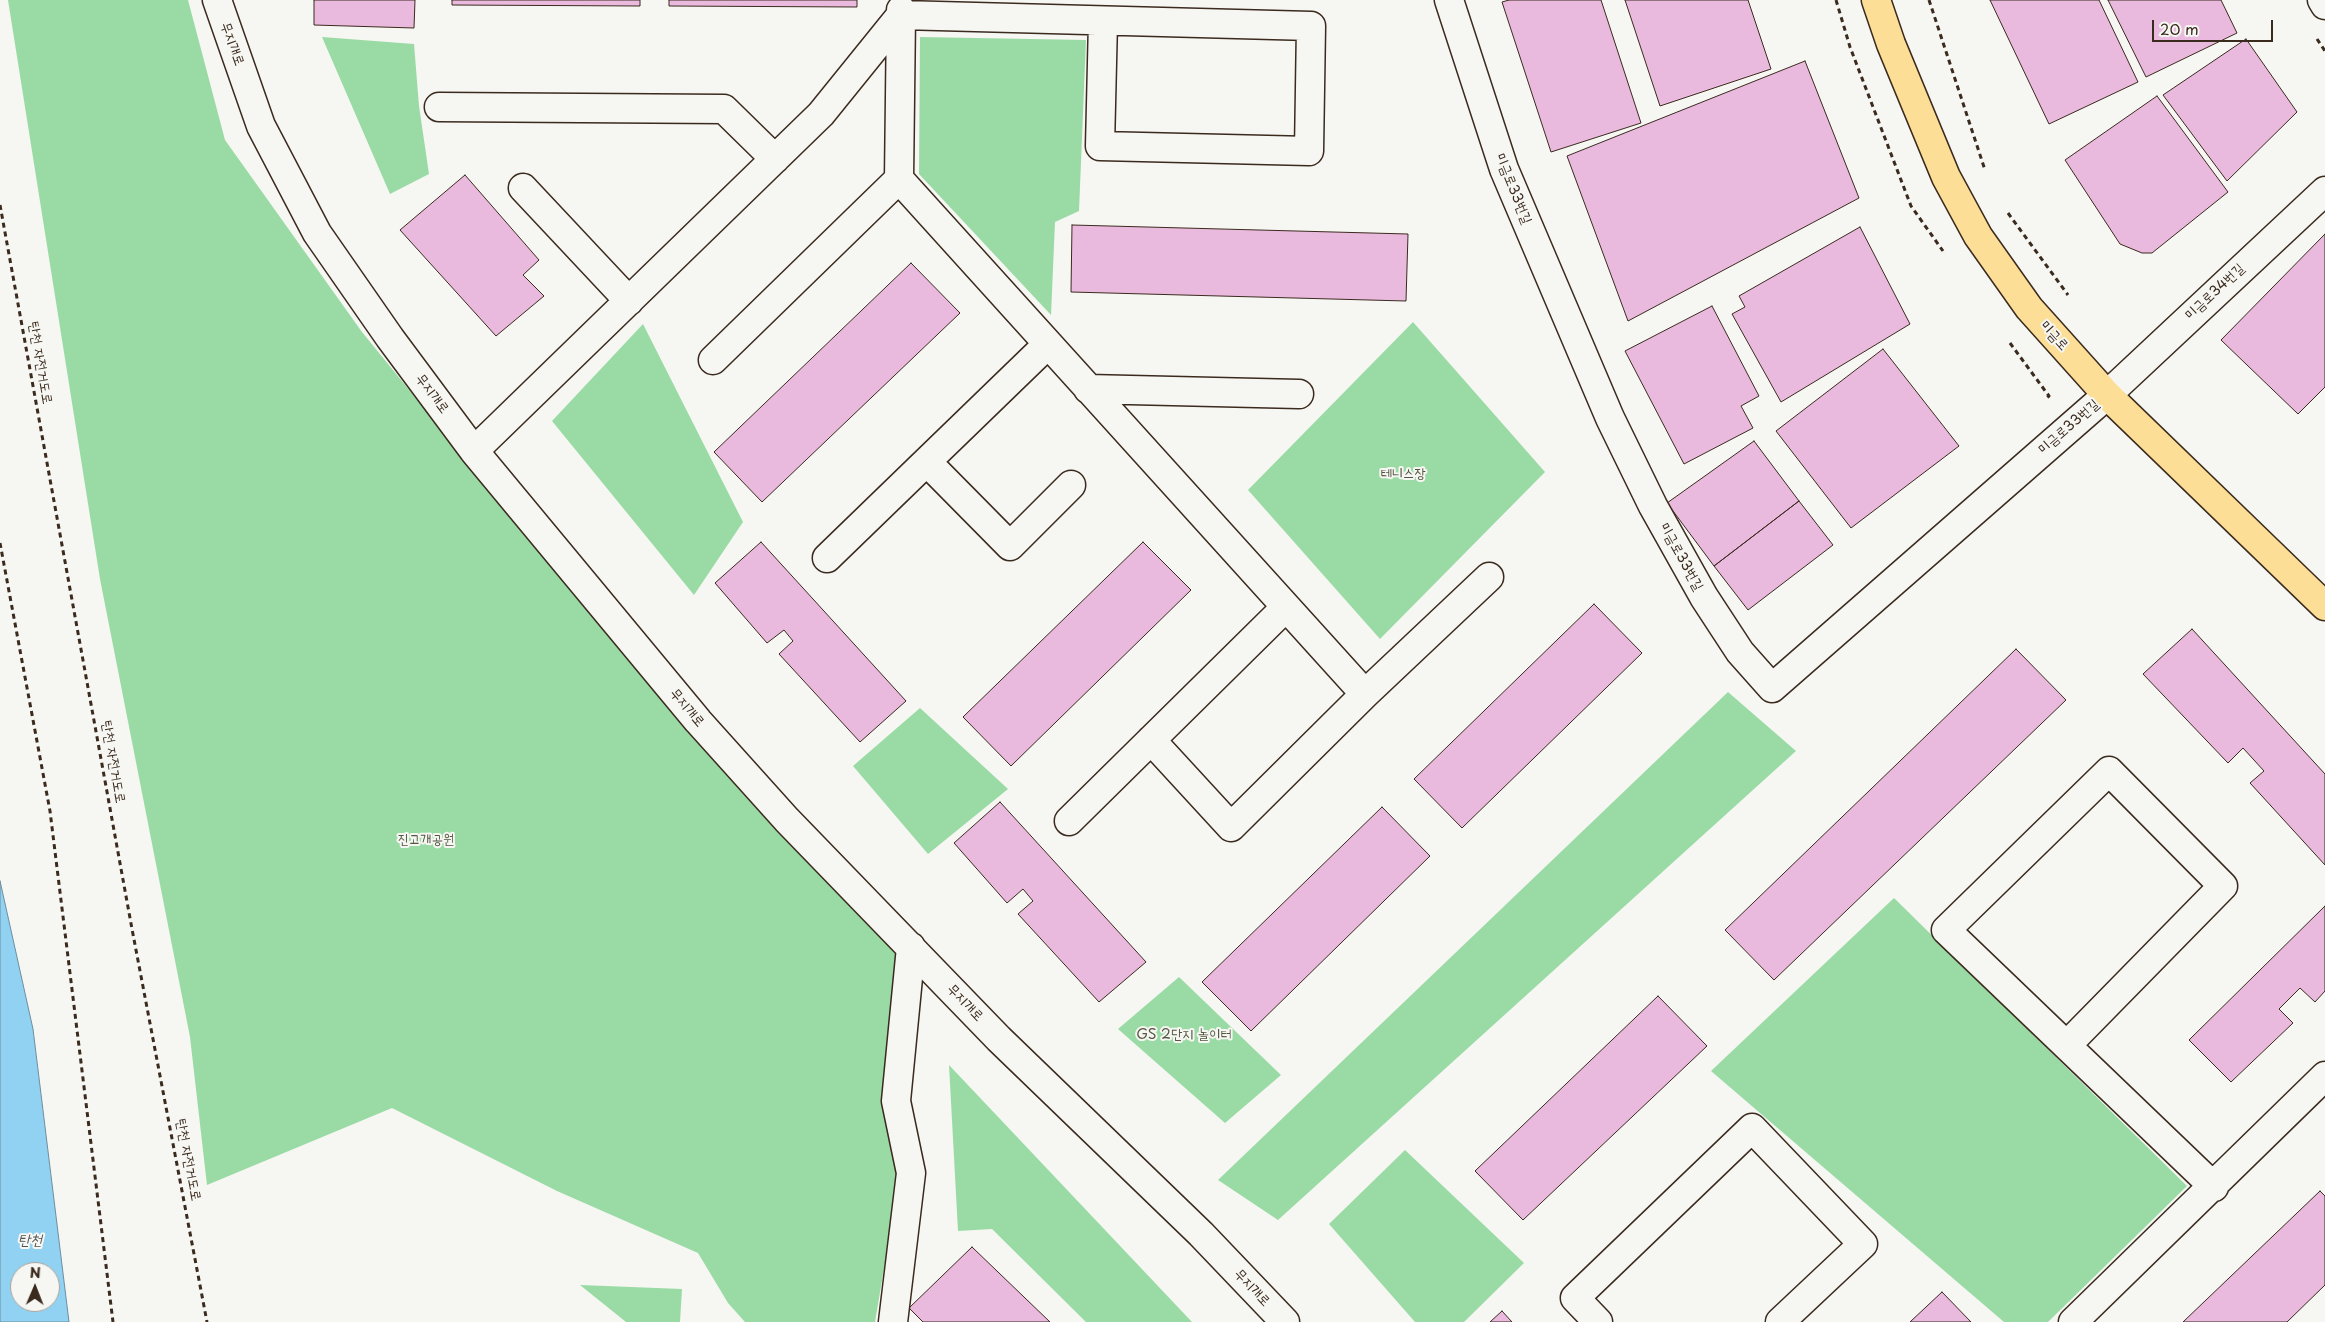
<!DOCTYPE html>
<meta charset="utf-8">
<style>
body{margin:0}
#map{position:relative;width:2325px;height:1322px;overflow:hidden;background:#f6f6f2;font-family:"Playpen Sans",sans-serif}
canvas{display:block}
.north{position:absolute;left:10px;top:1262px;width:50px;height:50px;box-sizing:border-box;background:#f6f6f2;border:1px solid #aba49d;border-radius:50%;rotate:1deg;font-size:14px;font-weight:700;line-height:20px;text-align:center;color:#3b2a1e}
.north::after{content:'';display:block;margin:auto;width:18px;height:22px;background:#3b2a1e;clip-path:polygon(50% 0,100% 100%,50% 72%,0 100%)}
.scale{position:absolute;left:2152px;top:20px;width:121px;height:22px;box-sizing:border-box;border:2px solid #3b2a1e;border-top:0;padding-left:6px;font-size:15px;line-height:18px;white-space:nowrap;color:#3b2a1e;-webkit-text-stroke:4px #f6f6f2;paint-order:stroke}
</style>
<div id="map">
<canvas width="2325" height="1322"></canvas>
<div class="north">N</div>
<div class="scale">20 m</div>
</div>
<script>
const c = document.querySelector('canvas').getContext('2d');
c.lineJoin = 'round';
function paint(path, color) { c.fillStyle = color; c.fill(path, 'evenodd'); }
const toPath = rows => new Path2D(rows.map(r => 'M' + r).join(''));
function trace(path, color, width, dash) { c.strokeStyle = color; c.lineWidth = width; c.lineCap = dash ? 'butt' : 'round'; c.setLineDash(dash || []); c.stroke(path); }
function drawText(font, color, halo, rows, align = 'center') {
  c.font = font + ' "Playpen Sans","Poor Story",sans-serif'; c.lineWidth = 4; c.setLineDash([]); c.textBaseline = 'middle'; c.strokeStyle = halo; c.fillStyle = color; for (const [text, x, y, turn = 0] of rows) {
    c.save(); c.translate(x, y); c.rotate((+turn || 0) * Math.PI / 180); c.textAlign = isNaN(turn) ? turn : align; if (halo) c.strokeText(text, 0, 0); c.fillText(text, 0, 0); c.restore();
  }
}
paint(toPath([
 [8,0,188,0,225,140,362,332,673,714,900,957,899,1179,875,1322,745,1322,728,1303,698,1253,557,1191,392,1108,207,1185,190,1037,100,579],
 [322,37,414,44,419,106,429,174,390,194],
 [920,37,1086,40,1079,211,1055,222,1051,315,919,174],
 [1413,322,1545,472,1380,639,1248,490],
 [643,324,743,522,694,595,552,421],
 [1728,692,1796,751,1278,1220,1218,1180],
 [920,708,1008,789,928,854,853,766],
 [1894,898,2187,1186,2048,1322,2004,1322,1711,1071],
 [1179,977,1281,1075,1225,1123,1118,1029],
 [949,1065,1192,1322,1086,1322,992,1229,958,1231],
 [1405,1150,1524,1263,1464,1322,1415,1322,1329,1224],
 [580,1285,682,1289,680,1322,626,1322]
]), '#9adba5');
const water = toPath([
 [0,881,33,1029,69,1322,0,1322,0,881],
 [20,1272,50,1272,50,1302,20,1302,20,1272]
]);
paint(water, '#91d1f2');
trace(water, '#6f8e9d', 1);
const building = toPath([
 [314,0,415,0,414,28,314,25,314,0],
 [452,0,640,0,640,6,452,5,452,0],
 [669,0,857,0,857,7,669,6,669,0],
 [1509,0,1601,0,1641,123,1551,152,1502,2,1509,0],
 [1625,0,1748,0,1771,69,1660,106,1625,0],
 [1990,0,2099,0,2138,82,2049,124,1990,0],
 [2108,0,2221,0,2237,33,2146,77,2108,0],
 [2246,39,2297,112,2227,181,2163,95,2246,39],
 [1805,61,1859,198,1628,321,1567,156,1805,61],
 [2157,96,2228,192,2152,253,2142,253,2120,244,2065,160,2157,96],
 [465,175,539,260,523,275,544,296,496,336,400,230,465,175],
 [1072,225,1408,234,1406,301,1071,292,1072,225],
 [1860,227,1910,324,1781,402,1732,314,1745,307,1739,296,1860,227],
 [2325,234,2325,387,2298,414,2221,340,2325,234],
 [911,263,960,313,762,502,714,452,911,263],
 [1712,306,1759,396,1741,406,1753,428,1684,464,1625,351,1712,306],
 [1883,349,1959,446,1851,528,1776,431,1883,349],
 [1754,441,1799,501,1714,566,1667,503,1754,441],
 [1799,501,1833,545,1748,610,1714,566,1799,501],
 [761,542,906,701,860,742,779,654,793,641,784,630,767,643,715,583,761,542],
 [1143,542,1191,590,1011,766,963,717,1143,542],
 [1594,604,1642,653,1462,828,1414,779,1594,604],
 [2192,629,2325,774,2325,865,2250,783,2264,771,2243,748,2228,763,2143,674,2192,629],
 [2016,649,2066,700,1774,980,1725,930,2016,649],
 [1000,802,1146,962,1099,1002,1018,914,1033,901,1023,889,1007,903,954,843,1000,802],
 [1382,807,1430,856,1251,1031,1202,982,1382,807],
 [2325,906,2325,991,2315,1002,2300,988,2279,1009,2293,1023,2231,1082,2189,1040,2325,906],
 [1658,996,1707,1046,1523,1220,1475,1171,1658,996],
 [2320,1191,2325,1196,2325,1285,2287,1322,2183,1322,2320,1191],
 [972,1247,1050,1322,923,1322,909,1308,972,1247],
 [1942,1292,1971,1322,1910,1322,1942,1292],
 [1502,1311,1512,1322,1490,1322,1502,1311]
]);
paint(building, '#e9badd');
trace(building, '#3b2a1e', 1);
const minor = toPath([
 [217,0,261,126,317,233,390,338,474,451,698,721,787,820,999,1039,1201,1234,1285,1322],
 [1449,0,1504,169,1610,418,1653,506,1704,597,1740,652,1772,688,2107,395,2325,191],
 [2322,0,2325,5],
 [1103,21,1100,146,1309,151,1311,26,901,15,899,179,1365,694],
 [439,107,724,109,775,159],
 [523,188,629,301],
 [713,360,899,179],
 [1088,389,1299,394],
 [474,451,821,114,901,15,901,10],
 [927,462,1010,546,1071,485],
 [827,558,1048,344],
 [1151,740,1231,827,1365,694,1489,577],
 [1069,821,1286,607],
 [2067,1045,2223,886,2109,771,1946,930,2214,1187],
 [893,1322,911,1173,896,1101,911,947],
 [1598,1322,1575,1298,1752,1128,1863,1244,1780,1322],
 [2073,1322,2325,1076]
]);
const major = toPath([
 [1876,0,1891,44,1946,177,1978,236,2029,308,2107,395,2325,606]
]);
trace(minor, '#3b2a1e', 31);
trace(major, '#3b2a1e', 31);
trace(toPath([
 [1836,0,1850,47,1911,206,1943,251],
 [1929,0,1985,170],
 [2317,39,2325,51],
 [0,205,132,929,207,1322],
 [2008,213,2068,295],
 [2010,343,2049,396,2046,399],
 [0,543,50,811,113,1322]
]), '#3b2a1e', 3, [5, 4]);
trace(minor, '#f6f6f2', 28);
trace(major, '#fcde96', 28);
drawText('14px', '#3b2a1e', '#f6f6f2', [
 ["무지개로",232,44,70],
 ["미금로33번길",1513,189,68],
 ["미금로34번길",2215,292,-43],
 ["미금로",2054,336,48],
 ["탄천 자전거도로",40,363,80],
 ["무지개로",432,394,53],
 ["미금로33번길",2069,427,-41],
 ["미금로33번길",1681,557,61],
 ["무지개로",687,708,50],
 ["탄천 자전거도로",113,762,80],
 ["무지개로",965,1003,46],
 ["탄천 자전거도로",188,1160,79],
 ["무지개로",1252,1288,47]
]);
drawText('14px', '#535640', '#f6f6f2', [
 ["테니스장",1403,474],
 ["진고개공원",426,840],
 ["GS 2단지 놀이터",1184,1035]
]);
drawText('italic 15px', '#505453', '#f6f6f2', [
 ["탄천",30,1241]
]);
</script>
